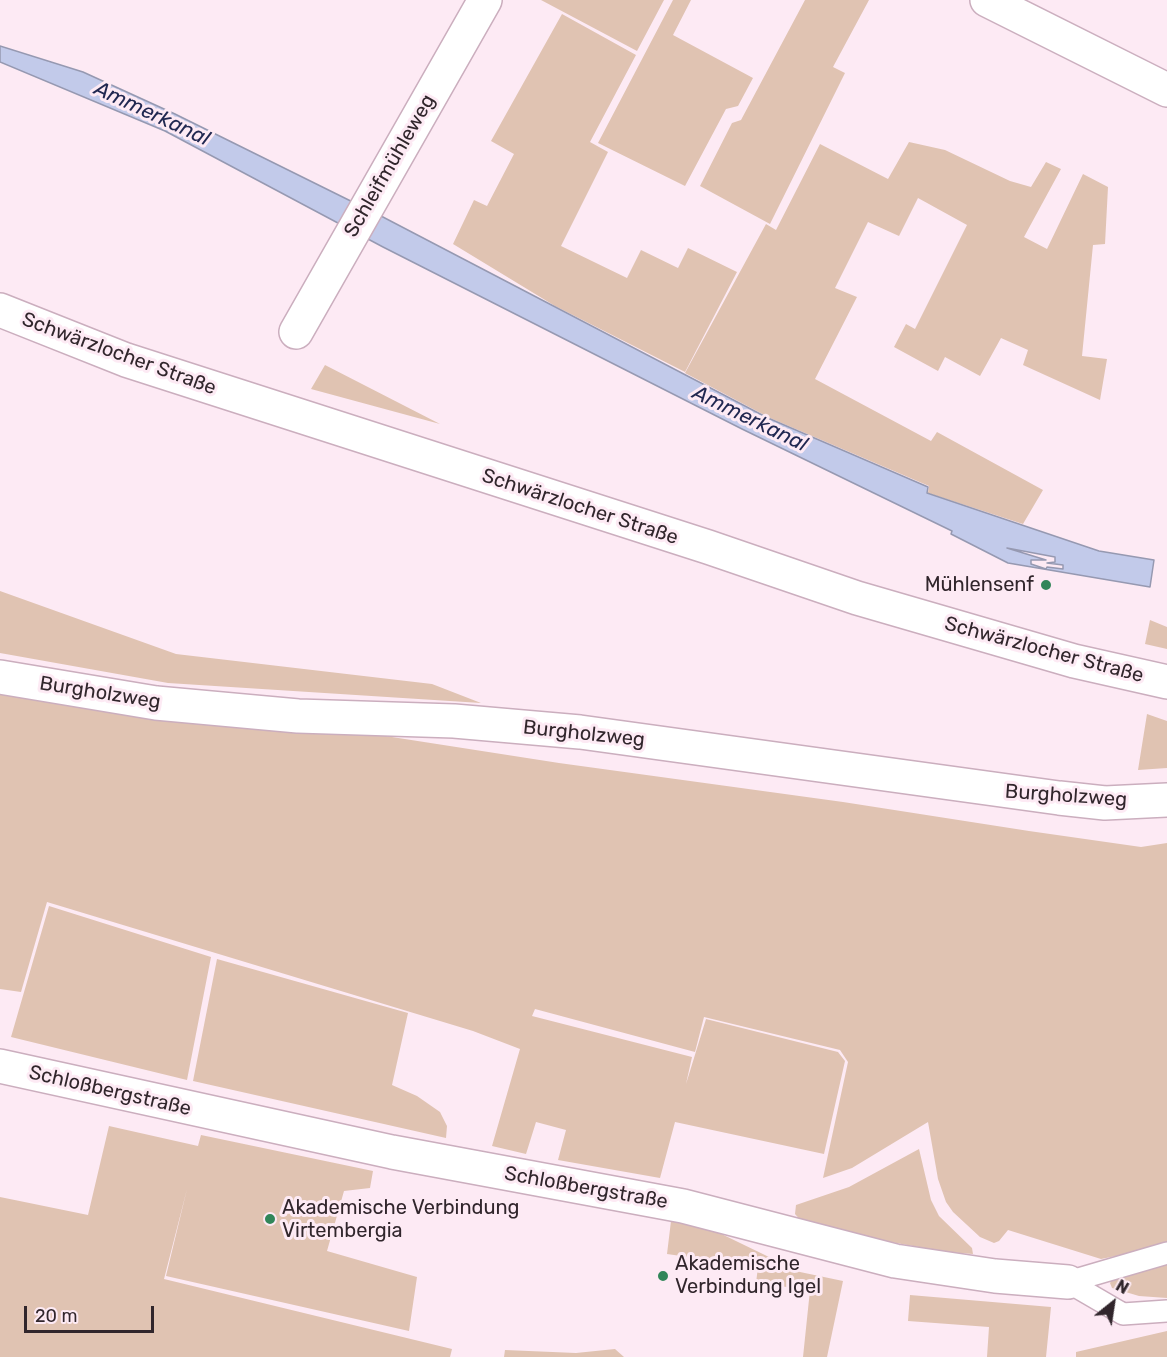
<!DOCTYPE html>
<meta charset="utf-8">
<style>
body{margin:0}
#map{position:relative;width:1167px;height:1357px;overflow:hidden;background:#fdeaf4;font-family:Rubik,sans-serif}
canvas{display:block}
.north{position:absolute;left:1083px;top:1273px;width:60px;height:60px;-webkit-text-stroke:4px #fdeaf4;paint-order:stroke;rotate:30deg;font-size:16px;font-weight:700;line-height:24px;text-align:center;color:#31262c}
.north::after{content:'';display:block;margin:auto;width:21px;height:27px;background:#31262c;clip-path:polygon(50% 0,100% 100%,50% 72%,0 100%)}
.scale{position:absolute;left:24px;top:1306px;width:130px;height:27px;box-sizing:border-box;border:3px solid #31262c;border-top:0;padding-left:8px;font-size:18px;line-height:21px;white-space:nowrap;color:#31262c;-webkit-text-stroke:4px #fdeaf4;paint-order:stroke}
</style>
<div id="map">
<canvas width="1167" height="1357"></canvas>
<div class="north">N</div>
<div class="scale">20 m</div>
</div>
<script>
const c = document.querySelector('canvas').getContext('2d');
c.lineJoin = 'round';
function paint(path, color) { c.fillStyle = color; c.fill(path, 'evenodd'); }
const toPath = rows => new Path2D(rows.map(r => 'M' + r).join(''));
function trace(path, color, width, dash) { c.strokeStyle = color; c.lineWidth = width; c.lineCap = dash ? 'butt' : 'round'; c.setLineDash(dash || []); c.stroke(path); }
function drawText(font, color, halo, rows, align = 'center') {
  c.font = font + ' Rubik,sans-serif'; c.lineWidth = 6; c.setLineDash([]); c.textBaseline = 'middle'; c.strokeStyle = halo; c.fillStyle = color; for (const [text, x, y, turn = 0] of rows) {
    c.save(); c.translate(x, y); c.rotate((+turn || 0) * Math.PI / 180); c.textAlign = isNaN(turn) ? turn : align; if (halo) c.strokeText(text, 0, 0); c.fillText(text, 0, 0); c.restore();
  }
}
paint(toPath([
 [541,0,664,0,637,51],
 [673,0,691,0,673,35,753,78,738,106,726,109,685,186,598,143],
 [805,0,869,0,833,67,845,73,770,224,700,186,732,123,741,120],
 [562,14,636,55,590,142,608,152,561,246,627,278,641,250,678,268,688,248,737,272,685,372,555,306,453,244,474,200,487,206,514,154,491,141],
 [909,142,945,150,1010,181,1031,187,1046,162,1061,169,1024,237,1047,249,1083,174,1108,187,1105,244,1093,245,1082,356,1107,359,1100,400,1023,365,1028,350,1001,338,980,376,945,357,938,371,894,347,906,324,915,329,967,225,918,198,899,236,868,222,835,288,857,297,815,379,931,441,937,432,1043,490,1023,524,928,493,929,486,770,418,685,373,766,224,776,230,820,144,888,179],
 [325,365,440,424,311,389],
 [0,591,176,654,432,684,481,703,168,683,0,653],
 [1150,620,1167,627,1167,649,1145,644],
 [0,676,559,763,843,802,1029,831,1141,847,1167,843,1167,1242,1151,1249,1101,1259,1008,1230,999,1241,994,1243,980,1237,953,1212,946,1202,938,1179,928,1122,852,1168,823,1178,848,1062,840,1050,704,1017,695,1052,535,1009,532,1016,692,1057,686,1084,706,1019,838,1052,845,1061,824,1154,675,1122,660,1178,558,1160,566,1130,536,1122,526,1154,492,1146,520,1049,473,1031,47,902,21,992,0,989],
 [1147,714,1167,721,1167,768,1138,770],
 [49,906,211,957,187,1080,11,1037],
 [217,959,408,1013,392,1085,417,1096,440,1112,447,1126,446,1138,193,1081],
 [109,1126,198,1146,201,1135,373,1171,370,1188,344,1191,327,1251,417,1277,409,1331,166,1276,187,1189,164,1279,452,1349,450,1357,0,1357,0,1197,88,1215],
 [919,1149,931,1200,939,1216,972,1248,973,1254,947,1252,868,1238,802,1222,795,1214,796,1205,849,1187],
 [671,1221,707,1227,800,1272,843,1281,827,1357,803,1357,810,1290,756,1283,758,1267,667,1254],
 [1167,1264,1167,1298,1139,1296,1112,1288,1110,1283,1113,1278],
 [910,1295,1051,1307,1046,1357,987,1357,989,1327,908,1321],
 [1167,1331,1167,1357,1076,1357,1076,1352],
 [615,1349,624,1357,504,1357,505,1350,576,1353]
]), '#e0c3b2');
const water = toPath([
 [0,46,83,72,175,114,381,216,768,418,928,487,927,493,1099,551,1154,560,1150,587,1008,563,951,534,952,531,742,429,383,247,165,131,0,62,0,46],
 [1007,548,1055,557,1055,562,1047,563,1063,565,1063,569,1047,567,1046,569,1031,564,1031,560,1046,560,1007,548]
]);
paint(water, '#c2caea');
trace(water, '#9699b1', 1.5);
const lane = toPath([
 [1068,1282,1123,1314,1167,1311],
 [1068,1282,1167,1253]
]);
const street = toPath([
 [987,0,1167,90],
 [0,310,126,360,708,547,857,598,1074,661,1167,682],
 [296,332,485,0],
 [0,677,156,703,298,716,454,721,580,732,1059,798,1105,803,1167,800],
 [0,1066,392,1152,683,1206,895,1261,995,1276,1068,1282]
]);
trace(lane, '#cbaebe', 24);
trace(street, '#cbaebe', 36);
trace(lane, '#fff', 21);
trace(street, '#fff', 33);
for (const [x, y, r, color] of [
 [1046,585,6,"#318659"],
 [270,1219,6,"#318659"],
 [663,1276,6,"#318659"]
]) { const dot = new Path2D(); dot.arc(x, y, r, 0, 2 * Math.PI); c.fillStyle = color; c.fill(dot); trace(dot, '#fdeaf4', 2); }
drawText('20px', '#31262c', '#fdeaf4', [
 ["Schleifmühleweg",390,166,-60],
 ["Schwärzlocher Straße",119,354,20],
 ["Schwärzlocher Straße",580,507,18],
 ["Schwärzlocher Straße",1044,650,15],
 ["Burgholzweg",100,693,9],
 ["Burgholzweg",584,734,6],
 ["Burgholzweg",1066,796,4],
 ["Schloßbergstraße",110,1091,13],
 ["Schloßbergstraße",586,1188,10]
]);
drawText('20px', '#31262c', '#fdeaf4', [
 ["Mühlensenf",1034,585,"right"],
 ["Akademische Verbindung",282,1208],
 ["Virtembergia",282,1231],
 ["Akademische",675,1264],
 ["Verbindung Igel",675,1287]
], 'left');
drawText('italic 21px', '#212851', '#fdeaf4', [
 ["Ammerkanal",152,114,25],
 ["Ammerkanal",750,419,26]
]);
</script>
